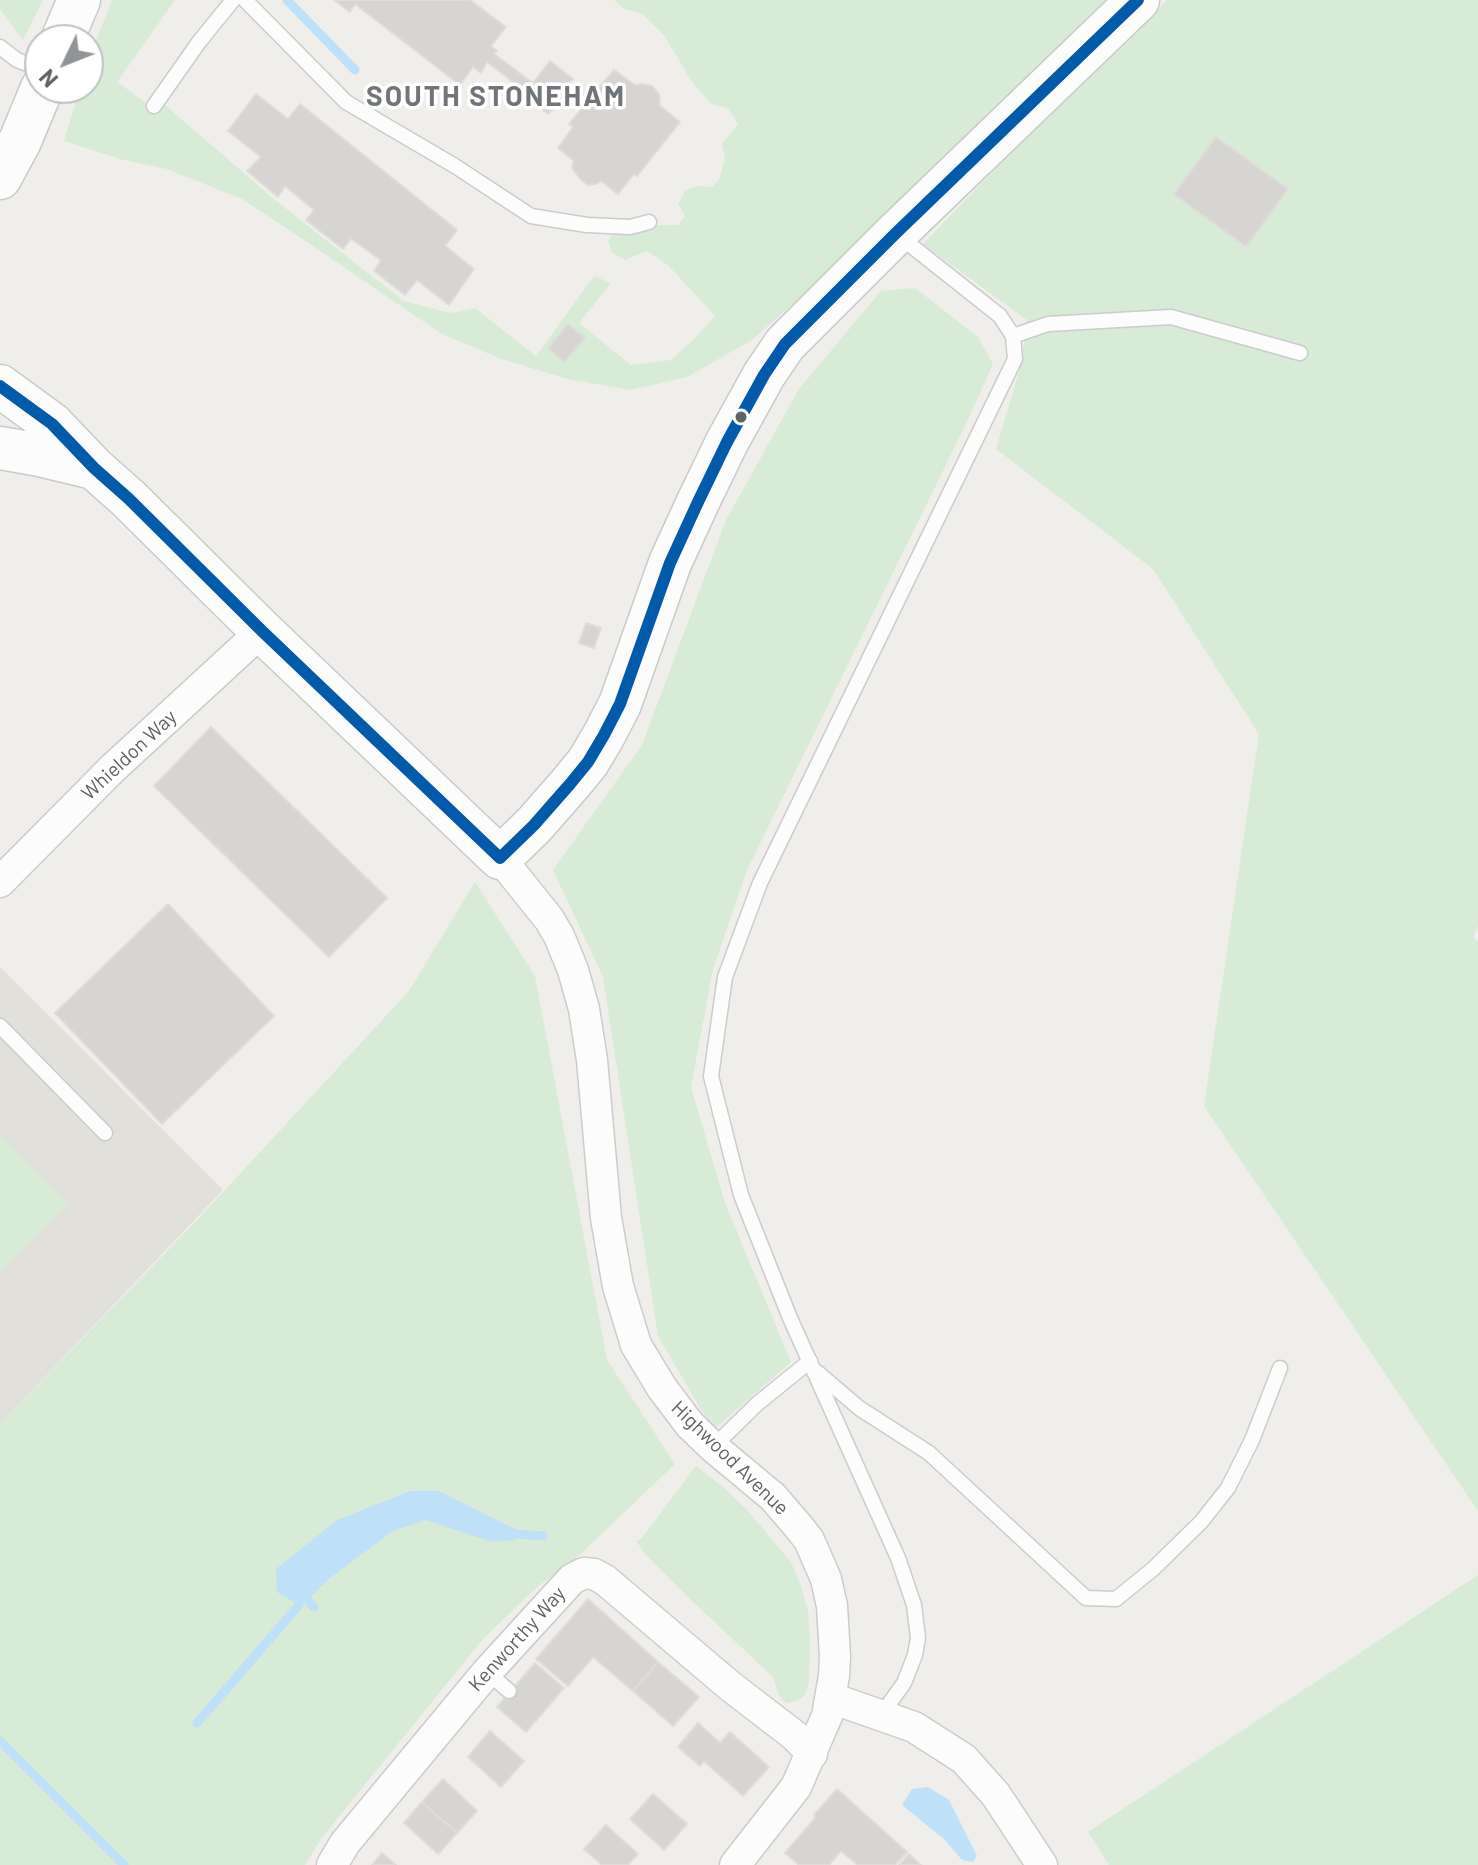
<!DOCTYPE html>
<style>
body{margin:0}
#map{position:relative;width:1478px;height:1865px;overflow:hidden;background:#efeeea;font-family:Barlow,sans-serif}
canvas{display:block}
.north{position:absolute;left:24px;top:24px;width:80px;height:80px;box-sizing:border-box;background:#fff;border:2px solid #bfc1c3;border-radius:50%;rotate:227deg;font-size:22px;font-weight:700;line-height:32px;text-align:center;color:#5f6368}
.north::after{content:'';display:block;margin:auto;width:28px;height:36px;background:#919496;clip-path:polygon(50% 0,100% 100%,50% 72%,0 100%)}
</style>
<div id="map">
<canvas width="1478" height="1865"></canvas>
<div class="north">N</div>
</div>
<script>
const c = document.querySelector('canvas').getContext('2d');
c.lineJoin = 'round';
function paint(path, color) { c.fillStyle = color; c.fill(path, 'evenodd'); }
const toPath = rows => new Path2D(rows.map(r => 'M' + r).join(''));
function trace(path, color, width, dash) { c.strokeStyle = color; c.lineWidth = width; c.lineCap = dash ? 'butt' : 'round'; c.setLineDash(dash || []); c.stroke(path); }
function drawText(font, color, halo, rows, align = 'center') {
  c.font = font + ' Barlow,sans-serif'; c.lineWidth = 7; c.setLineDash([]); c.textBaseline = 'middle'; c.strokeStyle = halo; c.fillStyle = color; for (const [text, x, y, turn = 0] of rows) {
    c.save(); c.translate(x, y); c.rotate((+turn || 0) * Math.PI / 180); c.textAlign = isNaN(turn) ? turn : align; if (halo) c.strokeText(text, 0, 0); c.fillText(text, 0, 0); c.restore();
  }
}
paint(toPath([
 [0,967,223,1190,0,1424]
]), '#e2e0da');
paint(toPath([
 [0,0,43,0,23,40,0,9],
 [112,0,175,0,117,82,156,110,164,104,275,200,404,301,451,313,475,308,536,356,594,276,611,283,579,323,631,365,671,360,693,340,715,316,668,265,647,251,625,260,612,253,608,241,613,231,633,232,656,225,678,225,685,216,678,204,685,191,697,186,712,187,719,180,725,157,722,144,738,124,728,108,711,104,692,82,664,35,642,14,624,9,614,0,1115,0,823,277,752,340,687,377,631,390,567,379,499,358,442,334,307,242,242,199,167,169,120,159,64,141,80,88,88,88,88,61],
 [1167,0,1478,0,1478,926,1473,937,1478,942,1478,1511,1204,1106,1259,734,1153,569,996,449,1021,365,1027,320,923,244,1046,117,1150,18],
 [915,288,978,337,993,364,967,422,747,870,713,969,691,1087,725,1203,791,1362,713,1430,658,1336,603,977,553,870,642,745,726,520,799,389,881,291],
 [475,882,535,976,607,1360,675,1464,569,1565,538,1586,483,1639,320,1840,305,1865,0,1865,0,1424,200,1217,409,991],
 [0,1134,69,1204,0,1272],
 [696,1466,723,1487,747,1510,791,1562,801,1586,808,1612,810,1641,809,1682,805,1695,799,1700,788,1703,783,1701,777,1691,774,1678,689,1598,646,1555,636,1541,642,1538],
 [1478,1575,1478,1865,1109,1865,1088,1832]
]), '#d8ebd6');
paint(toPath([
 [410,1491,439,1491,517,1530,515,1540,492,1542,426,1520,393,1531,330,1578,301,1606,277,1592,276,1569,337,1520],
 [928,1787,949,1800,977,1856,973,1862,962,1860,944,1839,902,1805,912,1789]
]), '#bfe0f9');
trace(toPath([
 [287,0,355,70],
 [516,1534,543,1536],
 [307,1600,314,1607],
 [197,1723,299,1605],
 [0,1741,124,1865]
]), '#bfe0f9', 9);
const building = toPath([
 [334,0,470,0,506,27,491,46,497,51,494,54,533,83,550,61,573,79,569,83,590,98,614,70,635,85,642,84,652,86,659,94,660,106,680,122,637,176,634,174,618,194,601,181,596,184,588,185,581,180,572,168,574,161,558,148,573,127,569,124,581,109,565,97,548,114,524,95,526,92,487,62,481,73,473,67,460,85,355,4,350,12,334,0],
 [256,94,288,119,300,104,457,230,445,246,474,269,449,305,417,280,405,295,374,271,381,260,351,239,343,249,306,220,314,210,285,186,278,197,247,171,261,157,228,131,256,94],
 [1216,137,1288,189,1246,247,1174,194,1216,137],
 [568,324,585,338,564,362,548,348,568,324],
 [586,623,601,628,594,648,579,643,586,623],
 [211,727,387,898,329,957,154,786,211,727],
 [168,904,274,1016,162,1124,55,1013,168,904],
 [588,1599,658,1662,633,1691,593,1657,568,1686,536,1659,588,1599],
 [658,1662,699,1697,673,1726,633,1691,658,1662],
 [535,1663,564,1688,526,1732,497,1707,535,1663],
 [698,1723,720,1743,730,1732,769,1767,743,1796,704,1761,700,1766,678,1747,698,1723],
 [490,1731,524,1761,501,1787,468,1757,490,1731],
 [443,1779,477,1811,457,1833,422,1802,443,1779],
 [837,1789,907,1852,895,1865,858,1865,841,1851,829,1865,799,1865,785,1853,816,1817,814,1815,837,1789],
 [653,1794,687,1824,664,1850,630,1819,653,1794],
 [422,1802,457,1833,438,1854,404,1823,422,1802],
 [606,1825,638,1854,628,1865,602,1865,584,1849,606,1825],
 [382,1853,396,1865,372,1865,382,1853],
 [909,1854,921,1865,899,1865,909,1854]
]);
paint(building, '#d6d5d3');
trace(building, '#deddd9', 2);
const lane = toPath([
 [245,0,346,102,455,166,531,216,587,225,630,227,649,222],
 [0,47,17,60,40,69],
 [154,106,199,42,233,0],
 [1013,336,1048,324,1171,317,1300,353],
 [0,1026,105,1133],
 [817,1372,859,1408,929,1453,1086,1598,1116,1599,1153,1569,1201,1522,1228,1488,1252,1440,1280,1368],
 [713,1447,757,1404,810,1361],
 [487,1672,509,1691],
 [881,1715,904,1683,915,1655,918,1638,914,1605,898,1558,790,1318,741,1195,711,1076,725,977,760,883,1015,359,1013,336,1000,316,899,236]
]);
const street = toPath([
 [500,858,549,919,559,936,573,970,584,1009,592,1060,606,1218,618,1286,636,1345,662,1388,690,1425,713,1447,773,1497,798,1526,809,1540,826,1579,832,1606,835,1656,834,1676,827,1716,796,1787,735,1865],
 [0,882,112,769,262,631],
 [831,1698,914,1727,964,1759,996,1795,1042,1865],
 [332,1865,345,1843,487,1672,572,1579,584,1573,594,1574,605,1580,730,1686,795,1736,812,1754]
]);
const secondary = toPath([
 [62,40,79,0],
 [0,178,20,141,42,88],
 [0,386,52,424,94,468,129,499,262,631,500,858,534,825,570,784,588,762,604,735,620,704,670,563,698,502,727,442,764,375,785,344,896,233,1138,0],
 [0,448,40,455,94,468]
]);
trace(lane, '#cbcccc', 17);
trace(street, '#cbcccc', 33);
trace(secondary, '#cacacb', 45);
trace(lane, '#fdfcfc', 14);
trace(street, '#fdfcfc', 30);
trace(secondary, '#fdfcfc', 42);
trace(toPath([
 [0,386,52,424,94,468,129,499,262,631,500,858],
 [500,858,534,825,570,784,588,762,604,735,620,704,670,563,698,502,727,442,764,375,785,344,896,233,1138,0]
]), '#025aaa', 12);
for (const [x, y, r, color] of [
 [741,417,7,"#5f6368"]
]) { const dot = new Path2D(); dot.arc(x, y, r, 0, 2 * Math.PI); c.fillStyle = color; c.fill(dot); trace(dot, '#fff', 3); }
drawText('20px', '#5f6368', '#fff', [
 ["Whieldon Way",129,755,-43],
 ["Highwood Avenue",730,1458,44],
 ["Kenworthy Way",517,1639,-48]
]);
c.letterSpacing = '2px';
drawText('bold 28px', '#70757a', '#fff', [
 ["SOUTH STONEHAM",496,97]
]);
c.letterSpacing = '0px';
</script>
